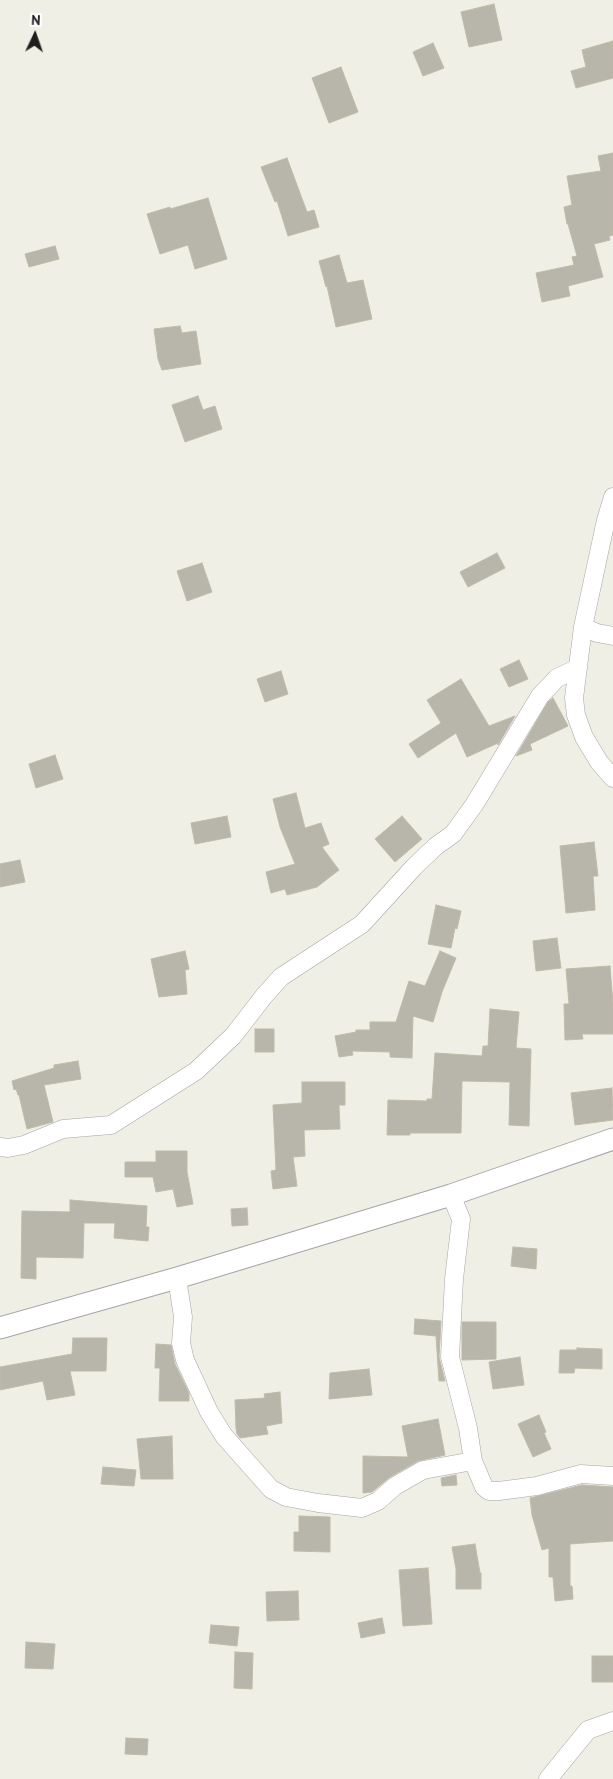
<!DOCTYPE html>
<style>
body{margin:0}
#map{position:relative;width:613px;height:1779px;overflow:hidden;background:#efefe5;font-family:"PT Sans",sans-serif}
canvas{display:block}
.north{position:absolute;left:10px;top:10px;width:50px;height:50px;-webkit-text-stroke:4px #fff;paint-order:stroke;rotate:3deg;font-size:14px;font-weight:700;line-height:20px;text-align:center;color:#1e1e1e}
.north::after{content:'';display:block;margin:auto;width:18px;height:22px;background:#1e1e1e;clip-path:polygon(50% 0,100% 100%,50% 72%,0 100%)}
</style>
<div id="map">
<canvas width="613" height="1779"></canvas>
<div class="north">N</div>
</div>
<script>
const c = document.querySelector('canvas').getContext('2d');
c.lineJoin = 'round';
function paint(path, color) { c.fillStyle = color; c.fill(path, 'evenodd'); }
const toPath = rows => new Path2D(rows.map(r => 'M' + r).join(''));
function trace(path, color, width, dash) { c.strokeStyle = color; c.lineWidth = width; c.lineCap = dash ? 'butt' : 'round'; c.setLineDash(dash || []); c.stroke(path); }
const building = toPath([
 [494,4,502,40,469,47,461,12,494,4],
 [613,41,613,78,576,88,571,71,586,67,582,50,613,41],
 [433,43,444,68,423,76,413,52,433,43],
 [341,67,358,112,329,123,312,78,341,67],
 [613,153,613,235,609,236,610,240,594,244,603,277,568,286,570,296,542,302,536,273,574,265,572,257,577,256,568,224,567,224,564,207,572,205,567,176,601,171,598,156,613,153],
 [287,158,307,212,314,210,319,227,288,236,277,201,275,202,261,167,287,158],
 [208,198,227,259,195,269,188,245,160,254,147,214,170,207,170,209,208,198],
 [55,246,59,259,29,267,25,254,55,246],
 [339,255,347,283,363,280,372,319,336,327,327,286,326,287,319,261,339,255],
 [180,326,182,333,196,331,201,364,162,370,158,359,154,329,180,326],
 [198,396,203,410,215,406,222,429,185,442,172,405,198,396],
 [497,553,505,568,468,587,460,572,497,553],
 [202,563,212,592,187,601,177,571,202,563],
 [519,660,528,679,509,687,500,669,519,660],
 [281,671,288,694,265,702,257,679,281,671],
 [461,679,489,726,515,716,498,745,498,743,467,757,456,733,418,758,409,744,441,723,427,700,461,679],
 [553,698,568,726,530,744,532,750,516,756,548,702,553,698],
 [55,755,63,779,36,788,29,764,55,755],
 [296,793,305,828,321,823,329,844,322,847,339,870,317,887,287,895,285,889,271,893,266,872,295,864,280,827,273,799,296,793],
 [227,816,231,837,195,844,191,823,227,816],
 [402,816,422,839,395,862,375,839,402,816],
 [594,842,598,876,593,876,595,910,566,913,560,846,594,842],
 [20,860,25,882,0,887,0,864,20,860],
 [436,905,461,911,457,929,455,928,451,948,428,944,436,905],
 [557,938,561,968,536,971,533,941,557,938],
 [185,951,189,969,185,970,187,994,159,997,151,959,185,951],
 [440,951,456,958,442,992,433,1022,413,1016,412,1058,390,1057,390,1052,352,1051,353,1055,339,1057,335,1036,356,1032,356,1030,370,1030,370,1022,396,1022,409,981,425,986,440,951],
 [610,966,613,1003,613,1034,582,1034,583,1039,565,1040,564,1004,569,1004,566,969,610,966],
 [490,1009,519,1012,516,1048,531,1049,529,1126,509,1125,510,1082,462,1081,461,1133,410,1133,410,1135,387,1135,388,1100,427,1101,427,1099,432,1099,435,1053,482,1056,483,1046,488,1046,490,1009],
 [255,1029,274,1029,274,1052,255,1052,255,1029],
 [78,1061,81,1079,44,1085,53,1122,27,1129,19,1095,18,1095,16,1089,14,1090,12,1081,54,1068,54,1065,78,1061],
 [302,1082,345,1082,345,1105,339,1105,340,1129,304,1130,305,1156,293,1157,297,1186,273,1189,271,1171,276,1170,273,1105,302,1103,302,1082],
 [612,1088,613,1120,575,1125,571,1093,612,1088],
 [156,1151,187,1151,187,1172,193,1204,177,1207,173,1189,156,1192,153,1177,125,1177,125,1162,156,1162,156,1151],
 [70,1200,147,1206,146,1227,149,1227,148,1241,114,1238,115,1223,84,1223,83,1258,36,1257,36,1279,21,1278,22,1211,70,1212,70,1200],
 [247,1208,248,1225,232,1226,231,1209,247,1208],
 [513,1247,537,1249,536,1269,511,1266,513,1247],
 [415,1319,441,1321,439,1357,445,1381,439,1381,436,1336,414,1334,415,1319],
 [462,1322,496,1322,496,1359,462,1360,462,1322],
 [73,1338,107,1338,106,1371,70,1371,75,1395,47,1400,43,1381,0,1390,0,1367,72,1354,73,1338],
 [156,1344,171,1345,175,1364,189,1393,189,1401,159,1401,160,1368,155,1368,156,1344],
 [577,1348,602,1349,602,1369,575,1368,574,1373,559,1373,560,1350,577,1350,577,1348],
 [520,1357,524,1385,493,1389,489,1362,520,1357],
 [369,1369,372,1395,329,1399,330,1373,369,1369],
 [280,1392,282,1423,266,1426,268,1434,240,1438,237,1434,236,1428,235,1400,265,1398,264,1394,280,1392],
 [539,1415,546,1432,544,1433,551,1449,533,1457,518,1424,539,1415],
 [438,1419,445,1455,418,1461,390,1477,372,1492,363,1493,363,1456,408,1457,402,1426,438,1419],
 [172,1436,173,1479,141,1479,137,1439,172,1436],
 [103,1467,136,1470,134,1486,101,1484,103,1467],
 [456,1475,457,1485,442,1486,441,1478,456,1475],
 [582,1485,613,1487,613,1541,570,1544,570,1586,572,1586,573,1599,555,1601,553,1577,549,1577,549,1548,542,1550,532,1515,530,1498,582,1485],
 [299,1516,330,1517,330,1552,294,1551,294,1532,299,1532,299,1516],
 [475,1544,480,1573,481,1573,481,1589,456,1589,456,1569,452,1547,475,1544],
 [428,1568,432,1624,403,1626,399,1570,428,1568],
 [298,1591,299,1620,267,1621,266,1592,298,1591],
 [382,1618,385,1633,361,1638,358,1623,382,1618],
 [211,1625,239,1627,237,1646,209,1643,211,1625],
 [26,1642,55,1644,53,1669,25,1668,26,1642],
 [235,1652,253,1653,252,1689,234,1688,235,1652],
 [592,1656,613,1656,613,1682,592,1682,592,1656],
 [126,1738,148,1739,147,1755,125,1754,126,1738]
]);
paint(building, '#b8b5aa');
trace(building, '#c0bba7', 1);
const minor = toPath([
 [613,497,606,520,583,627,574,698,576,715,584,737,599,762,613,778],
 [583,627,597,633,613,636],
 [0,1147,8,1148,24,1145,63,1129,111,1125,196,1071,233,1036,264,996,281,977,362,924,414,867,436,846,453,834,474,805,540,696,557,678,578,668],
 [451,1195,461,1219,454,1279,450,1357,468,1428,473,1461,484,1487,489,1491,499,1491,537,1486,581,1474,613,1476],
 [177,1278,183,1317,181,1343,185,1360,209,1412,224,1436,271,1489,286,1497,318,1503,362,1508,378,1501,395,1486,423,1470,473,1461],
 [548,1779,588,1730,613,1721]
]);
const tertiary = toPath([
 [0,1328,177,1278,451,1195,613,1139]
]);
trace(minor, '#a5a5a5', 19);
trace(tertiary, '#a5a5a5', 23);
trace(minor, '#fff', 18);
trace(tertiary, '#fff', 21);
</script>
